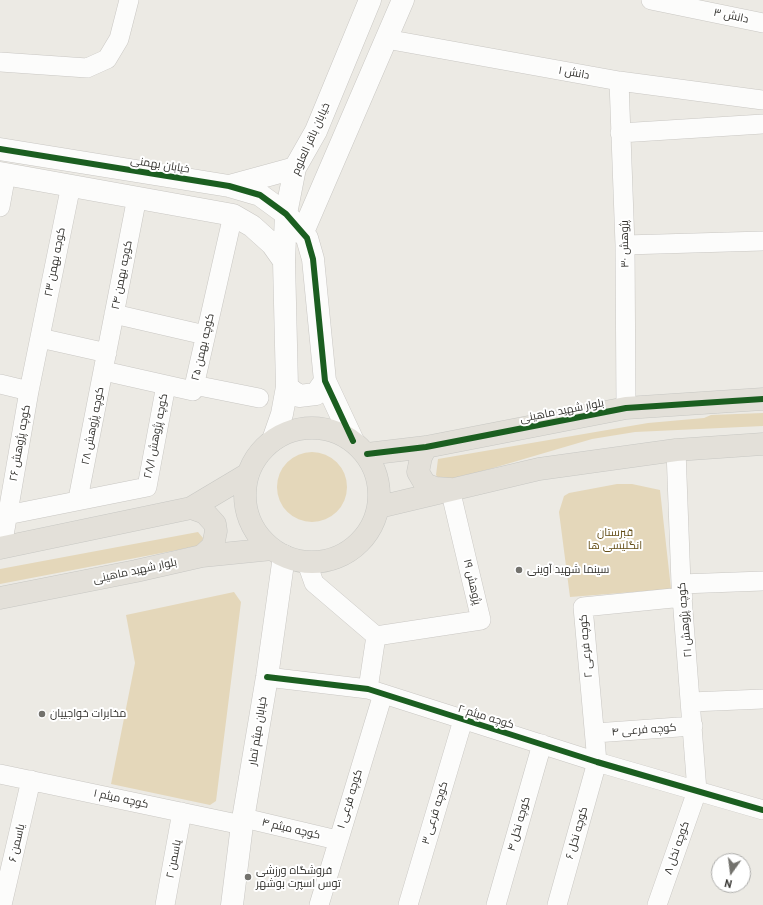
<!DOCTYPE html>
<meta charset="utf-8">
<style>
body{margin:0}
#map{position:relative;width:763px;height:905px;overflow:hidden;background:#eceae4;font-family:"PT Sans",sans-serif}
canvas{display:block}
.north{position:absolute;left:711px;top:853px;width:40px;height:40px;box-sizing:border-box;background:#fff;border:1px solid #adadab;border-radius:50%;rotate:194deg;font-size:11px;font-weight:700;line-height:16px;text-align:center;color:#32312d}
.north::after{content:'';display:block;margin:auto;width:14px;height:18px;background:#73726d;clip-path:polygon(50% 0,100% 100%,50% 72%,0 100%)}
</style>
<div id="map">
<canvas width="763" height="905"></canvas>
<div class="north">N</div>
</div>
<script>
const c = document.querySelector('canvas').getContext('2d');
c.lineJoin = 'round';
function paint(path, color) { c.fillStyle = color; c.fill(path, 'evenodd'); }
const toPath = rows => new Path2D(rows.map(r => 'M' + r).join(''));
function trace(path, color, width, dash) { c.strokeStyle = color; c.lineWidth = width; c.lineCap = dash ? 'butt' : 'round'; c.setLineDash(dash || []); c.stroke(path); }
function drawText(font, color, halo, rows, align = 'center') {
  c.font = font + ' "PT Sans",Cairo,sans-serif'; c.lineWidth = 4; c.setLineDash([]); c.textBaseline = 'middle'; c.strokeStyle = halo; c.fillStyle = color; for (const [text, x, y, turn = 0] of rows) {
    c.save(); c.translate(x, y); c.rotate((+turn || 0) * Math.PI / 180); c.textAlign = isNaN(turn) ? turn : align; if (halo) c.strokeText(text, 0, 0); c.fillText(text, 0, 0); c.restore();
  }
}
paint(toPath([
 [763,413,763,426,635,432,592,439,442,483,436,475,438,459,648,423,704,418,711,415],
 '277 487a35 35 0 1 1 70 0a35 35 0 1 1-70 0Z',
 [617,484,632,484,660,490,671,589,570,597,559,512,564,496,569,493],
 [198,532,203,538,202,543,198,546,0,584,0,569],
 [234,592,241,602,216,801,210,805,111,784,135,663,126,615]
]), '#e4d7ba');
const street = toPath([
 [651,0,763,23],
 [386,39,619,81,763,100],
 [0,62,87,68,107,59,119,39,129,0],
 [619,81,625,245,626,408],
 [620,133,763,124],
 [0,207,6,174],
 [625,245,763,241],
 [114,314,205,335],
 [40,338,107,353],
 [104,371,193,391,233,215],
 [0,384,29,391],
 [194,385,259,398],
 [78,499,137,197],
 [7,515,147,487,166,385],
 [2,547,29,391,71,185],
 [307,563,314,583,376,636],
 [681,584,763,581],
 [376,636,481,620,450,489],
 [267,677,368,689,597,762,763,810],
 [368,689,376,636],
 [691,702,763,699],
 [595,733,693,726],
 [0,774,242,825],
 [244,818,337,840],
 [2,905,31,780],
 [165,905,182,812],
 [319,905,383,694],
 [408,905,463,720],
 [496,905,542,744],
 [557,905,597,762,583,607,683,597],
 [657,905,697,791,681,584,676,450]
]);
const secondary = toPath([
 [0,149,229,186,260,195,286,214,307,238,313,259,325,381,353,441],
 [0,173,233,215,252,226,272,244,284,261],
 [229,186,295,168],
 [303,232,403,0],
 [287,387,299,396,316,394,325,381],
 [273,440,282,414,287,387,284,261,286,214,295,168,316,131,370,0],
 [232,905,242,825,267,677,284,556]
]);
const primary = toPath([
 '245 495a67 67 0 1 1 134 0a67 67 0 1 1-134 0Z',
 [426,447,421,457,418,472,425,484,435,488,450,489],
 [367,454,426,447,626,408,763,399],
 [379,507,539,469,676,450,763,444],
 [191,508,205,513,215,524,216,531,213,546,202,556],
 [0,548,191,508,248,474],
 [0,598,136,571,202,556,272,549]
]);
trace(street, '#c9c7c3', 20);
trace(secondary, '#c9c7c3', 23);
trace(primary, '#c7c7c3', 23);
trace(street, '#fcfcfb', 19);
trace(secondary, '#fcfcfb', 22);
trace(primary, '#e3e0d9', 22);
trace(toPath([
 [0,149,229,186,260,195,286,214,307,238,313,259,325,381,353,441],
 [367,454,426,447,626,408,763,399],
 [267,677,368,689,597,762,763,810]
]), '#1b5e20', 6);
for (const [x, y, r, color] of [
 [519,570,4,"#73726d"],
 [42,714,4,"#73726d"],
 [248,877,4,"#73726d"]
]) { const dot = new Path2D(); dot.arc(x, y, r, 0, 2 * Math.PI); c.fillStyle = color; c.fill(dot); trace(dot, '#fff', 1.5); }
drawText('11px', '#32312d', '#fff', [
 ["دانش ۳",731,16,12],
 ["دانش ۱",574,73,10],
 ["خیابان باقر العلوم",311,139,-66],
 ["خیابان بهمنی",160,165,9],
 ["پژوهش ۳۰",625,244,-91],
 ["کوجه بهمن ۲۳",55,262,-79],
 ["کوچه بهمن ۲۴",122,275,-79],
 ["کوچه بهمن ۲۵",203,347,-77],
 ["بلوار شهید ماهینی",562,411,-11],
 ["کوچه پژوهش ۲۸",93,426,-79],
 ["کوچه پژوهش ۲۸/۱",156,436,-79],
 ["کوچه پژوهش ۲۶",20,443,-80],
 ["بلوار شهید ماهینی",135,571,-12],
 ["پژوهش ۱۹",472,582,77],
 ["کوچه پژوهش ۲۱",685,620,-95],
 ["کوچه فرعی ۲",586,646,-95],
 ["کوچه میثم ۲",486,717,17],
 ["کوچه فرعی ۴",644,730,-4],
 ["خیابان میثم تمار",258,731,-81],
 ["کوچه میثم ۱",121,799,12],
 ["کوچه فرعی ۱",350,799,-73],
 ["کوچه فرعی ۳",435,813,-73],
 ["کوچه نخل ۴",519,824,-74],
 ["کوچه میثم ۴",291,829,13],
 ["کوچه نخل ۶",577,833,-74],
 ["یاسمن ۶",17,843,-77],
 ["کوچه نخل ۸",677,848,-71],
 ["یاسمن ۲",174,859,-79]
]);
drawText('11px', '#644e17', '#fff', [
 ["قبرستان",615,533],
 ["انگلیسی ها",615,546]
]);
drawText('11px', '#32312d', '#fff', [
 ["سینما شهید آوینی",527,570],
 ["مخابرات خواجییان",50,714],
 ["فروشگاه ورزشی",256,871],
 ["توس اسپرت بوشهر",256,884]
], 'left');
</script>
